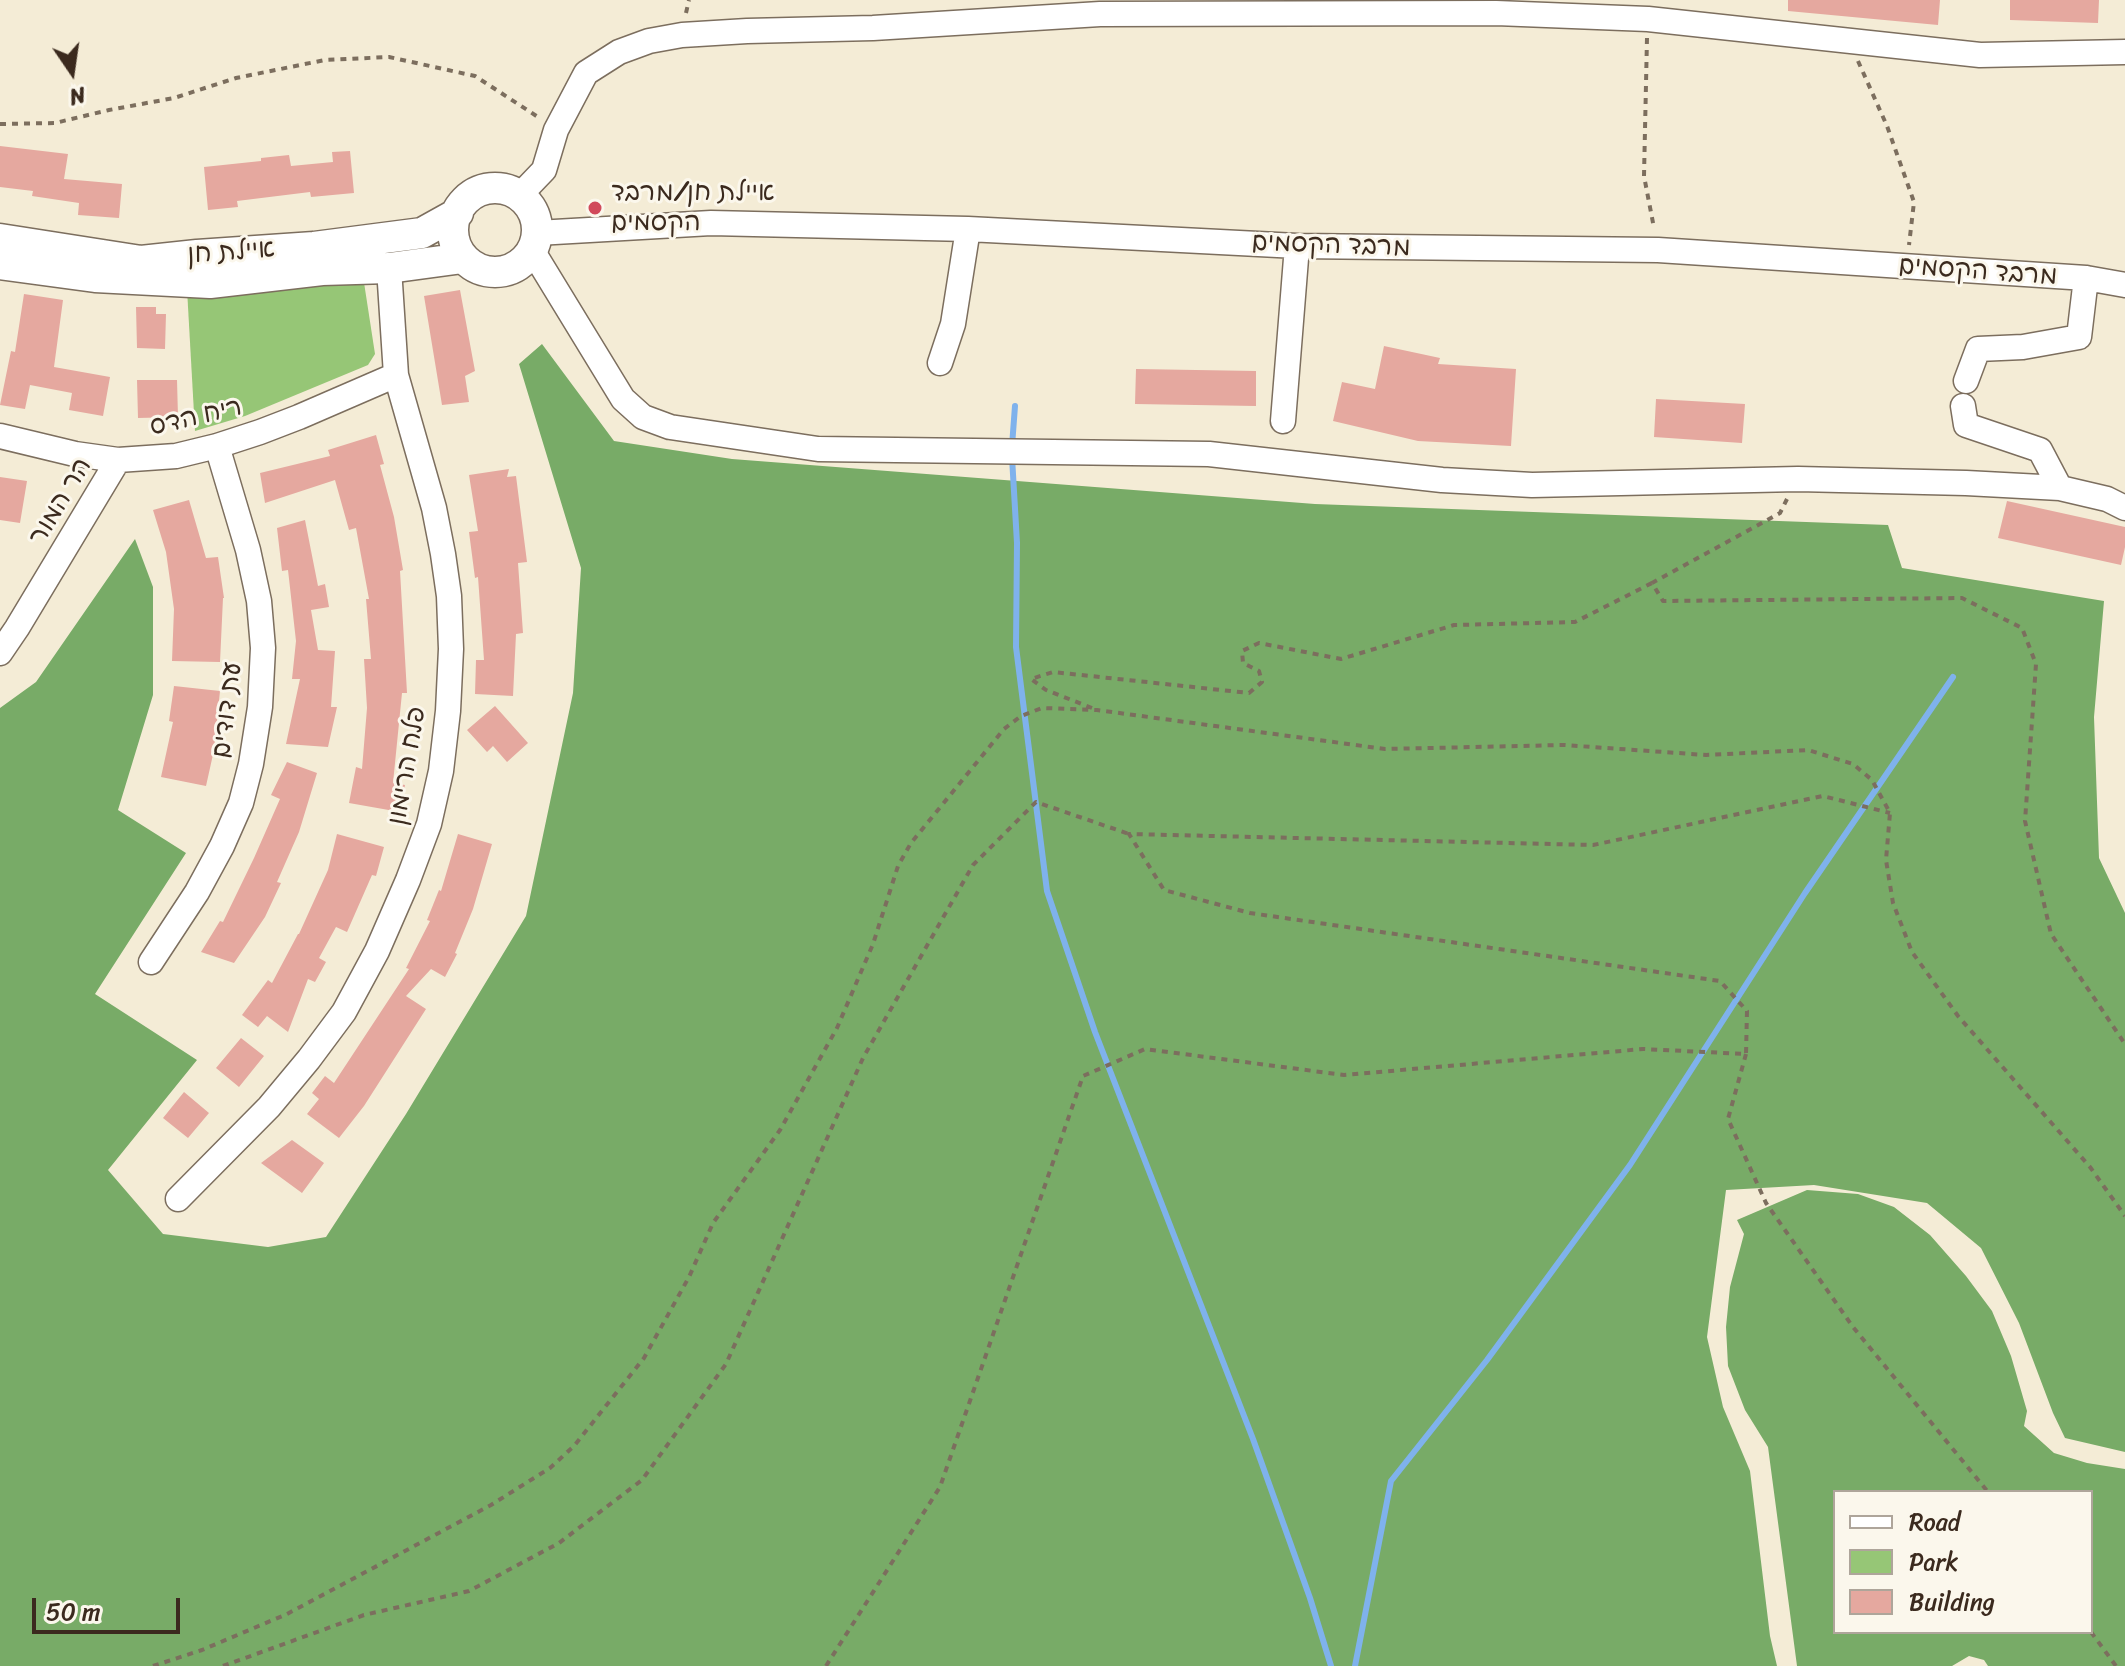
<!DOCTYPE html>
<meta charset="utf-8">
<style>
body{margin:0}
#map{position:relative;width:2125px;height:1666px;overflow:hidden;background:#f4ecd6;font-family:Sriracha,sans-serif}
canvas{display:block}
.legend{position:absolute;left:1833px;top:1490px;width:260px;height:144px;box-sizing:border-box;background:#fbf7ec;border:2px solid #aea59a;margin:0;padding:10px 14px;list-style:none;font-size:24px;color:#3b2a1e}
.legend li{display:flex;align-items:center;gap:16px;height:40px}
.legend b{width:40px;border:2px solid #aea59a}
.north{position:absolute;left:32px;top:32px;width:80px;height:80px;-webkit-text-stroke:6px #fbf7ec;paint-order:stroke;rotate:167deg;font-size:22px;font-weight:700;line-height:32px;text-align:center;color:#3b2a1e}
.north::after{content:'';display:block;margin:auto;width:28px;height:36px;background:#3b2a1e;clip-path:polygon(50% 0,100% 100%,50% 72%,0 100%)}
.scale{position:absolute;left:32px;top:1598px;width:148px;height:36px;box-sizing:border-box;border:4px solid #3b2a1e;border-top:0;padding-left:10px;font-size:24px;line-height:28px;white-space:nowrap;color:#3b2a1e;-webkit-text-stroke:6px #fbf7ec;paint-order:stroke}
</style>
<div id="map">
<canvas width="2125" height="1666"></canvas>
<ul class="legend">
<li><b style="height:10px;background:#fff"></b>Road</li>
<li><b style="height:22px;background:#96c676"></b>Park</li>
<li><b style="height:22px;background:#e5a89f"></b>Building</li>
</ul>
<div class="north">N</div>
<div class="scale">50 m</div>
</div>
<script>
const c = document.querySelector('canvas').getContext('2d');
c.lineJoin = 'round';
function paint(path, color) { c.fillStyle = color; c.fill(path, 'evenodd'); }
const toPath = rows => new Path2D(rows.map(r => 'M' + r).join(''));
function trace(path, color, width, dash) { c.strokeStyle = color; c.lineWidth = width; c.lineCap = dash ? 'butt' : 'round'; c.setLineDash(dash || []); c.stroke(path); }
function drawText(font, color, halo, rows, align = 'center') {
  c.font = font + ' Sriracha,"Playpen Sans Hebrew",sans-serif'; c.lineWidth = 6; c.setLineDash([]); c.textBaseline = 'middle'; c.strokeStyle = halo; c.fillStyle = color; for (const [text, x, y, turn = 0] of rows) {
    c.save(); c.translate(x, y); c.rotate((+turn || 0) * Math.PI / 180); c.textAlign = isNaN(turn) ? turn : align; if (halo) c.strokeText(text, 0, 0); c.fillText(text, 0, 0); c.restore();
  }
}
paint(toPath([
 [363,276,375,354,368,365,245,416,195,431,187,289]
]), '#96c676');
paint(toPath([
 [542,344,614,441,732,459,1315,504,1888,525,1902,568,2104,601,2094,717,2099,858,2125,913,2125,1452,2065,1438,2053,1413,2019,1323,1981,1248,1927,1203,1814,1185,1726,1190,1707,1337,1723,1407,1750,1471,1770,1636,1777,1666,0,1666,0,708,36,682,135,539,153,587,153,695,118,810,186,853,95,994,197,1060,108,1170,163,1234,268,1247,326,1237,406,1114,526,916,573,693,581,568,519,364],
 [1807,1190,1858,1194,1894,1207,1930,1235,1966,1276,1992,1311,2011,1356,2027,1411,2024,1426,2054,1453,2087,1463,2125,1469,2125,1666,1988,1666,1984,1660,1969,1656,1952,1666,1797,1666,1768,1447,1745,1410,1728,1366,1726,1327,1730,1287,1744,1234,1737,1220],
 [1835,1492,2091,1492,2091,1632,1835,1632]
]), '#78ab67');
trace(toPath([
 [1012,446,1015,406],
 [1012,457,1017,543,1016,647,1047,891,1095,1032,1253,1439,1310,1598,1331,1666],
 [1355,1666,1391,1481,1487,1360,1630,1165,1805,893,1953,677]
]), '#7fb2ec', 6);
paint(toPath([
 [1788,0,1940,0,1938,25,1788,11],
 [2010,0,2099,0,2098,23,2010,20],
 [0,146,68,154,64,179,122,184,119,218,78,215,79,203,32,196,33,191,0,187],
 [350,151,354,193,311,197,310,192,237,201,238,207,208,210,204,167,261,161,261,158,289,155,291,166,333,162,332,152],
 [460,290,475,371,465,376,469,402,442,405,424,296],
 [24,294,63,300,54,367,110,377,103,416,69,410,72,393,30,385,25,409,0,405,11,351,15,352],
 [136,307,156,307,156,314,166,314,165,349,137,348],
 [1384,346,1440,358,1438,364,1516,369,1511,446,1418,441,1333,421,1342,382,1375,389],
 [1136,369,1256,371,1256,406,1135,404],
 [137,380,177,380,178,417,138,418],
 [1656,399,1745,404,1742,443,1654,437],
 [376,435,384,464,380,465,394,517,403,570,400,571,407,693,402,693,393,783,405,785,400,812,349,803,356,767,362,769,367,708,364,659,371,659,366,599,369,599,356,528,349,530,335,480,265,503,260,473,330,456,328,450],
 [509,469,507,477,516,476,527,562,518,563,523,633,516,634,513,696,475,694,476,660,484,660,478,577,475,578,469,532,478,531,469,475],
 [0,477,27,481,20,523,0,520],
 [189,500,206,558,218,557,224,598,223,598,220,662,172,661,174,609,166,552,153,510],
 [2007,501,2125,527,2125,547,2121,565,1998,538],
 [305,520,318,586,325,584,329,607,311,610,318,650,335,651,331,707,337,707,328,747,286,744,300,679,292,679,296,641,288,570,282,571,277,528],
 [174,686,220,691,214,750,206,786,161,777,173,722,169,721],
 [495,706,528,743,507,762,493,746,487,752,467,730],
 [287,762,317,773,299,832,277,882,281,883,265,917,234,963,201,952,220,921,223,922,254,858,280,799,271,795],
 [337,834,384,847,376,876,372,875,347,932,336,927,319,958,326,962,315,982,308,979,288,1032,267,1016,258,1027,242,1015,268,980,272,983,298,934,299,934,328,870],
 [458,834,492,844,473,909,455,953,457,954,445,977,431,969,406,996,426,1009,364,1106,339,1138,307,1114,319,1099,312,1093,325,1076,334,1083,409,969,406,968,430,921,427,920,439,890,441,891],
 [241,1038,264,1056,239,1087,216,1068],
 [184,1092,209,1113,188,1138,163,1118],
 [292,1140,324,1163,302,1193,261,1163]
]), '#e5a89f');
const minor = toPath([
 [520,195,544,170,556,130,586,73,619,52,649,41,682,35,747,31,873,28,1100,14,1496,13,1648,19,1980,55,2125,52],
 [537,233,711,223,968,229,1297,246,1658,250,2086,278,2125,285],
 [532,250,623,399,643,417,670,427,818,449,1209,454,1442,480,1532,485,1798,479,1966,483,2060,488,2107,499,2125,508],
 [940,363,953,324,968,229],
 [1966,381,1978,349,2023,347,2079,337,2086,278],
 [1963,406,1966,425,2040,450,2060,488],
 [1283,421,1297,246],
 [0,436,75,454,118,460,176,456,217,446,260,432,299,417,396,375],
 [0,653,17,628,118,460],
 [151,962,197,892,222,846,241,803,251,764,260,707,263,648,259,601,248,550,217,446],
 [178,1199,269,1107,309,1059,344,1012,377,951,408,880,429,824,441,771,448,711,451,649,449,596,443,554,434,508,396,375,389,268]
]);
const tertiary = toPath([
 '453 230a42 42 0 1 1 84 0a42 42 0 1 1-84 0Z',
 [0,239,141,261,197,255,314,247,422,233,458,213],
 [0,264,95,277,210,283,322,270,389,268,463,258]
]);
trace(minor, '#7c6e5e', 27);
trace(tertiary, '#7c6e5e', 33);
trace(toPath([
 [686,13,689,0],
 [1647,38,1644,176,1654,228],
 [1858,61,1887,126,1914,202,1909,245],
 [0,124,55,123,109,110,174,98,236,78,325,60,389,57,475,76,538,117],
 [1787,499,1780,513,1652,583,1663,601,1962,598,2022,628,2036,664,2025,821,2051,934,2125,1044],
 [1092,708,1046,690,1031,679,1053,672,1249,693,1262,682,1259,671,1243,663,1242,651,1259,643,1341,659,1454,625,1575,622,1652,583],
 [1746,1054,1728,1119,1766,1203,1853,1327,1988,1492],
 [2091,1632,2116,1666],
 [153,1666,202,1650,287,1614,491,1505,550,1468,574,1446,644,1358,689,1277,713,1223,780,1130,837,1028,873,944,898,866,911,843,1004,729,1021,716,1042,708,1097,710,1385,749,1564,745,1706,755,1808,750,1853,764,1872,780,1890,813,1886,860,1893,903,1912,952,1958,1016,2090,1167,2125,1216],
 [223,1666,364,1615,469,1591,559,1543,642,1480,726,1364,863,1058,973,865,1036,802,1129,834],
 [826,1666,940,1487,1083,1076,1145,1049,1344,1075,1643,1049,1746,1054,1747,1011,1720,981,1250,913,1164,890,1129,834,1593,845,1823,796,1890,813]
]), '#7c6e5e', 4, [6, 6]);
trace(minor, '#fff', 24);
trace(tertiary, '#fff', 30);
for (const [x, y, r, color] of [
 [595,208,8,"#d1495b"]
]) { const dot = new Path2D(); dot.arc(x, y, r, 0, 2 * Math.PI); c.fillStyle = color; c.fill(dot); trace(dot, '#fbf7ec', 3); }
drawText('26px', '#3b2a1e', '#fbf7ec', [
 ["איילת חן/מרבד",611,193],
 ["הקסמים",611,223]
], 'left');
drawText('26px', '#3b2a1e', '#fbf7ec', [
 ["מרבד הקסמים",1331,246,2],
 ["איילת חן",231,253,-4],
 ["מרבד הקסמים",1978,272,4],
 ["ריח הדס",196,418,-13],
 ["הר המור",61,502,-59],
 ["עת דודים",228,710,-83],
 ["פלח הרימון",408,766,-80]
]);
</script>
